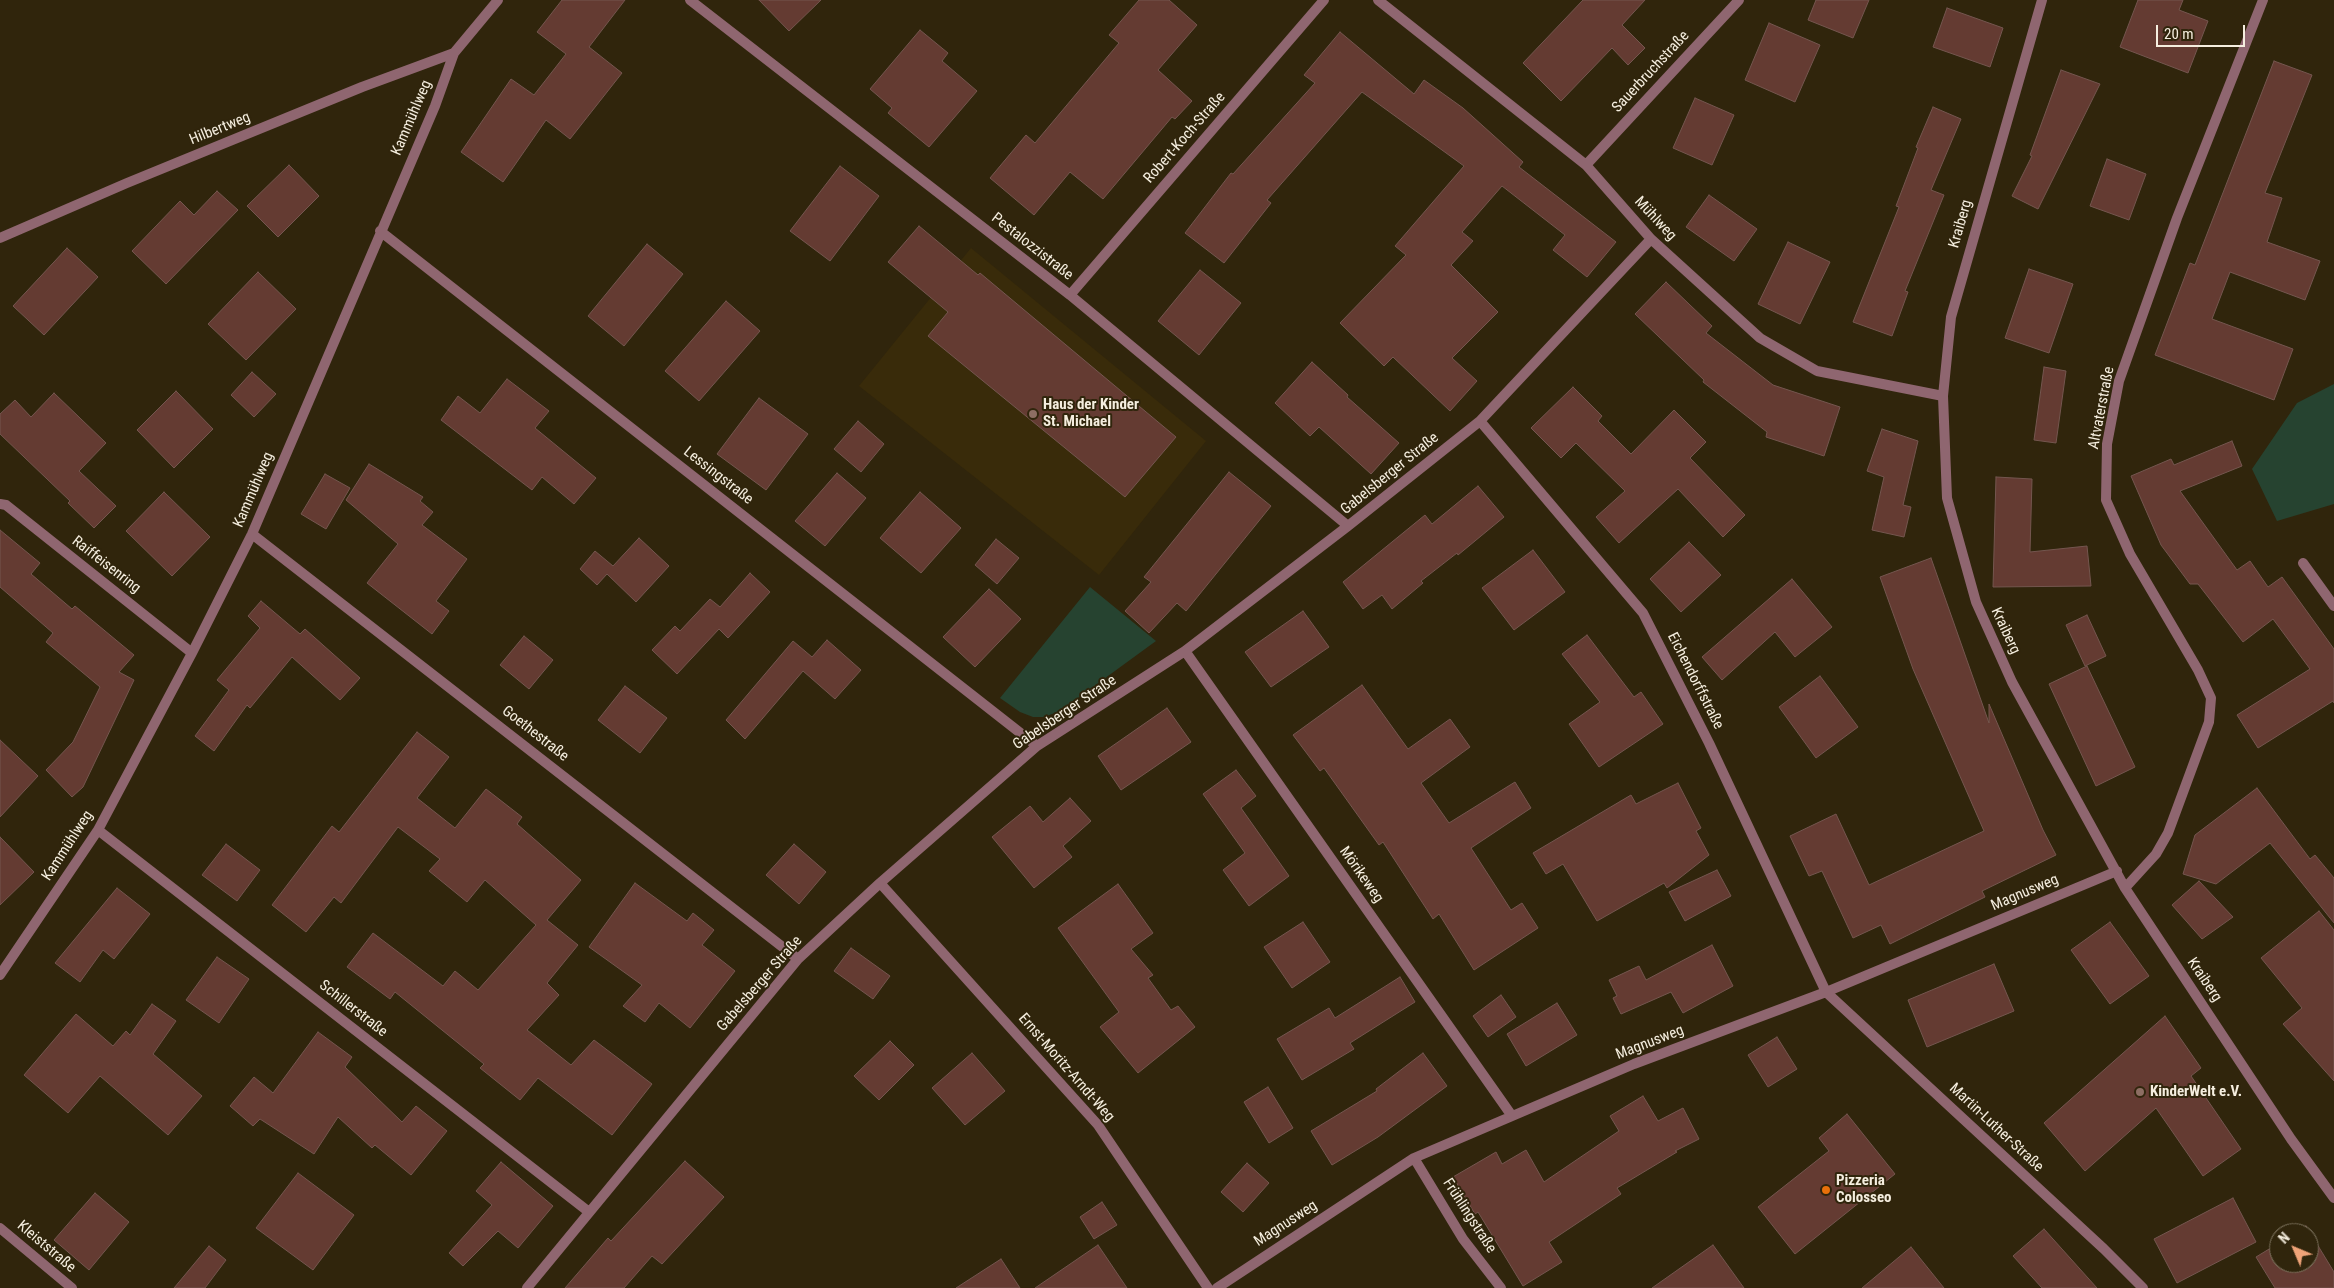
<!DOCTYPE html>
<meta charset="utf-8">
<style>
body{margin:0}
#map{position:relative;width:2334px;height:1288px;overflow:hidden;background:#30250c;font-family:"Roboto Condensed",sans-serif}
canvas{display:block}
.north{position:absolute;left:2269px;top:1223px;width:50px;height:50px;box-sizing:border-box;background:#30250c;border:1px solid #7f7560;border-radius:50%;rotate:315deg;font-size:14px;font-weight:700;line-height:20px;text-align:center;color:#f5eedf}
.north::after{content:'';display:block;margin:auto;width:18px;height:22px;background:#efa378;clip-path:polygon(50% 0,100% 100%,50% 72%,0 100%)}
.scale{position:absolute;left:2156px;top:25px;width:89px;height:22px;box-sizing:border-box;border:2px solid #f5eedf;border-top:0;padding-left:6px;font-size:15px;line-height:18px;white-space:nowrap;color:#f5eedf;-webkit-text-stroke:4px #30250c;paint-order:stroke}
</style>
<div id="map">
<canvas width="2334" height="1288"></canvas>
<div class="north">N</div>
<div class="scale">20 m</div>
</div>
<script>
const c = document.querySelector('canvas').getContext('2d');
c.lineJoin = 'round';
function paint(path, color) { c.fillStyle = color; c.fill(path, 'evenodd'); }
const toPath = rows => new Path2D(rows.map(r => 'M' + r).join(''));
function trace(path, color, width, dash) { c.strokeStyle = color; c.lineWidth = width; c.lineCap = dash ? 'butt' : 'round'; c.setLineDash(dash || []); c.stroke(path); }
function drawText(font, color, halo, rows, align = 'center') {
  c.font = font + ' "Roboto Condensed",sans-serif'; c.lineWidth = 4; c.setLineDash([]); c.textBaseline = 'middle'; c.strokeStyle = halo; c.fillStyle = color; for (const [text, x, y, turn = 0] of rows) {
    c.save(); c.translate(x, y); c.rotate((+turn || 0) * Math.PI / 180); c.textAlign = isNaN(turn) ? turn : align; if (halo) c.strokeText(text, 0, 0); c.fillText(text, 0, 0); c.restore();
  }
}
paint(toPath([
 [971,248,1206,441,1099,575,859,386]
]), '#392b0a');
paint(toPath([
 [2334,384,2334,504,2277,521,2252,469,2297,403],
 [1090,587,1156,641,1060,711,1044,717,1033,717,1020,712,1000,698]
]), '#264330');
const building = toPath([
 [562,0,625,0,589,47,622,73,570,139,546,120,503,182,461,152,511,79,534,95,566,54,537,32,562,0],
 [759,0,821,0,789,31,759,0],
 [1139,0,1169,0,1197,25,1158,70,1192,101,1175,119,1172,117,1103,199,1070,172,1034,215,990,178,1026,135,1035,143,1119,43,1109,35,1139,0],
 [1583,0,1645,0,1622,25,1645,48,1628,65,1612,48,1561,101,1523,63,1583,0],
 [1816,0,1869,0,1853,38,1808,20,1816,0],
 [2138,0,2183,0,2179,10,2208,21,2188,73,2120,47,2138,0],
 [1947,8,2003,28,1990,67,1933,47,1947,8],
 [1769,23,1820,45,1795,102,1745,80,1769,23],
 [920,30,948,53,942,61,977,91,929,147,888,113,892,108,870,89,920,30],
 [1340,32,1414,94,1424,80,1463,108,1523,162,1519,167,1616,242,1587,277,1553,250,1565,235,1502,186,1462,232,1473,241,1451,265,1498,312,1452,358,1477,381,1450,411,1393,357,1384,366,1340,323,1406,255,1395,246,1464,166,1362,92,1267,200,1271,203,1224,263,1185,233,1231,173,1233,174,1315,83,1304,75,1340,32],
 [2274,61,2312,75,2265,193,2282,198,2267,242,2320,261,2305,300,2230,272,2212,319,2293,349,2274,400,2155,355,2190,263,2195,265,2274,61],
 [2061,70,2100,84,2038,209,2012,196,2032,156,2030,155,2061,70],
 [1695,98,1734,115,1712,165,1673,148,1695,98],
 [1933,107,1961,119,1931,190,1944,195,1905,291,1908,292,1892,336,1853,322,1899,207,1896,206,1918,148,1916,147,1933,107],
 [2107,159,2146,174,2129,220,2090,206,2107,159],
 [289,165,319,196,278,237,247,206,289,165],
 [840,166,879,196,830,261,790,231,840,166],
 [217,191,238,210,166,284,132,251,180,201,194,215,217,191],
 [1709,195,1757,229,1734,261,1686,227,1709,195],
 [919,226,978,275,980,273,1176,437,1125,497,928,336,948,312,888,262,919,226],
 [1788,242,1830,262,1800,324,1758,304,1788,242],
 [647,244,683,274,624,346,588,316,647,244],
 [67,248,98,277,44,335,13,306,67,248],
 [2029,269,2073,284,2049,353,2005,338,2029,269],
 [1200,270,1241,303,1199,355,1158,321,1200,270],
 [258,272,296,309,246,360,208,324,258,272],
 [1666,282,1712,326,1706,333,1773,385,1840,407,1824,456,1766,437,1767,432,1703,382,1704,380,1635,314,1666,282],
 [726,301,760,331,699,401,665,371,726,301],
 [1312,362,1348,395,1347,397,1399,443,1371,474,1319,427,1310,436,1275,403,1312,362],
 [2044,367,2066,371,2056,443,2034,440,2044,367],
 [252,372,276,394,254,417,231,395,252,372],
 [507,379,549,411,535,428,596,478,574,504,542,477,532,490,441,420,458,396,480,413,507,379],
 [1573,387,1602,416,1598,421,1631,454,1674,410,1706,442,1690,458,1745,515,1723,537,1678,489,1619,543,1596,517,1625,491,1576,443,1561,458,1531,428,1573,387],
 [176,391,213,429,174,468,137,430,176,391],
 [54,393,106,443,79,471,116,506,94,528,68,503,70,501,0,434,0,414,15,400,31,417,54,393],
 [759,398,808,434,766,490,717,454,759,398],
 [858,421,884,444,861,472,834,449,858,421],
 [1882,429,1918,441,1903,505,1911,507,1904,537,1872,530,1884,477,1867,471,1882,429],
 [2232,441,2242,466,2180,491,2237,570,2250,561,2268,587,2282,577,2334,649,2334,703,2333,701,2258,748,2237,715,2310,669,2273,619,2243,642,2198,584,2190,584,2161,545,2131,476,2171,459,2174,465,2232,441],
 [369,464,423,497,420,501,433,512,422,525,467,559,436,601,449,611,432,634,367,583,398,544,346,500,369,464],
 [1229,472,1271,506,1186,611,1177,603,1149,633,1125,611,1151,582,1144,577,1229,472],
 [837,473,866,498,825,546,795,521,837,473],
 [325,474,350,488,326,529,301,514,325,474],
 [1996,477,2032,479,2030,552,2087,546,2091,586,1993,587,1996,477],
 [1478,486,1504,517,1458,555,1457,553,1421,581,1423,583,1392,609,1382,595,1363,609,1343,582,1425,515,1432,524,1478,486],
 [164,492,210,537,172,576,126,531,164,492],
 [920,492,961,528,921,573,880,538,920,492],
 [0,530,40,563,31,574,72,609,75,606,134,655,119,672,134,680,83,787,72,797,46,770,73,742,100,687,46,642,53,633,0,587,0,530],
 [639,538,669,566,636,602,607,574,597,585,580,569,595,551,613,566,639,538],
 [996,539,1019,558,997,584,975,565,996,539],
 [1689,542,1721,575,1681,612,1650,579,1689,542],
 [1533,550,1565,592,1514,630,1482,588,1533,550],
 [1931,558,1989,723,1989,704,2043,830,2056,855,1982,891,1985,897,1890,944,1881,925,1853,938,1822,871,1809,876,1790,836,1836,814,1869,885,1984,831,1913,669,1880,577,1931,558],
 [750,573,770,592,728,638,719,629,677,674,652,650,675,626,680,631,710,599,720,607,750,573],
 [1792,579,1832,627,1795,657,1775,632,1722,680,1702,657,1792,579],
 [989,589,1021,619,975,667,943,637,989,589],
 [261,601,300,634,305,629,360,678,340,700,292,657,250,708,247,705,214,751,195,736,229,690,217,680,260,628,248,616,261,601],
 [1303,611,1329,647,1271,687,1245,652,1303,611],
 [2087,615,2106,656,2085,666,2066,625,2087,615],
 [1587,635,1634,697,1641,692,1663,724,1599,767,1569,724,1600,702,1562,654,1587,635],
 [524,636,553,660,529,689,500,665,524,636],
 [827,640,861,670,835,699,803,671,745,739,726,720,793,641,812,657,827,640],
 [2087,666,2135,767,2096,786,2049,684,2087,666],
 [1820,676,1858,727,1816,758,1779,707,1820,676],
 [1362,685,1408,749,1450,719,1470,747,1421,783,1449,823,1515,782,1531,808,1471,848,1511,910,1522,903,1538,928,1474,970,1439,914,1433,919,1383,842,1379,845,1324,768,1320,771,1293,735,1362,685],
 [625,686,667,718,640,753,598,720,625,686],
 [1167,708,1191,742,1121,790,1098,756,1167,708],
 [417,732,449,757,417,798,455,828,486,789,522,817,517,824,581,880,547,920,578,945,547,983,559,995,527,1030,571,1065,594,1040,652,1084,612,1135,538,1078,520,1100,480,1068,484,1064,395,992,390,999,347,967,373,933,443,986,455,971,478,990,536,925,485,880,467,902,429,871,440,859,398,827,341,903,334,897,306,932,272,905,332,826,339,832,417,732],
 [0,740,38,776,0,817,0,740],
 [1236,770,1256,796,1241,808,1289,876,1249,906,1223,870,1245,853,1203,794,1236,770],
 [1678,783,1701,828,1696,831,1709,855,1667,888,1664,883,1597,921,1563,864,1546,874,1533,853,1631,795,1636,804,1678,783],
 [2257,788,2310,859,2315,855,2334,878,2334,923,2270,843,2216,884,2183,874,2195,835,2257,788],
 [1070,798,1091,821,1063,846,1072,857,1034,888,992,837,1030,806,1043,822,1070,798],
 [0,837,34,872,0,905,0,837],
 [226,844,260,870,237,901,202,875,226,844],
 [794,844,826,872,799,904,766,875,794,844],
 [1717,870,1731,896,1685,921,1669,892,1717,870],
 [2199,881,2233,917,2202,939,2172,905,2199,881],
 [635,883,687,921,693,913,714,930,702,945,735,971,690,1028,659,1003,645,1022,623,1006,642,985,589,947,635,883],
 [1118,884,1153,933,1131,949,1153,975,1148,978,1171,1010,1178,1006,1195,1027,1138,1073,1100,1027,1119,1012,1058,928,1118,884],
 [117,888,150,914,114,959,103,950,80,982,55,963,117,888],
 [2319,911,2334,930,2334,1081,2283,1024,2302,1008,2261,958,2319,911],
 [1303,922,1330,962,1292,988,1264,947,1303,922],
 [2110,922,2149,976,2110,1004,2071,950,2110,922],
 [1712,945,1733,986,1683,1013,1671,992,1621,1014,1613,998,1617,996,1609,980,1639,966,1646,980,1712,945],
 [851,948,890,976,873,999,834,971,851,948],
 [217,957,249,979,219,1023,186,1000,217,957],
 [1994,964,2014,1011,1927,1047,1908,1000,1994,964],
 [1400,977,1415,1002,1350,1043,1354,1049,1302,1080,1277,1039,1329,1008,1335,1018,1400,977],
 [1501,995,1516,1017,1488,1037,1473,1016,1501,995],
 [1557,1003,1577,1035,1526,1066,1507,1034,1557,1003],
 [152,1004,176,1021,153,1054,202,1096,168,1135,100,1076,68,1113,24,1075,76,1014,113,1046,126,1031,130,1035,152,1004],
 [2165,1016,2201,1068,2191,1076,2241,1149,2203,1176,2156,1108,2085,1171,2044,1123,2165,1016],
 [318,1032,352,1057,345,1067,402,1122,416,1106,447,1131,411,1175,375,1145,372,1148,338,1117,314,1154,260,1119,253,1126,230,1106,254,1077,273,1093,318,1032],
 [1777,1037,1797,1069,1768,1087,1748,1055,1777,1037],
 [890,1041,914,1065,879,1100,854,1076,890,1041],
 [972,1053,1005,1091,965,1125,932,1088,972,1053],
 [1423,1053,1447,1086,1378,1137,1332,1165,1311,1131,1377,1091,1376,1089,1423,1053],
 [1268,1087,1293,1128,1269,1143,1244,1102,1268,1087],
 [1643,1096,1658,1121,1683,1108,1699,1139,1675,1151,1677,1152,1617,1188,1621,1194,1549,1242,1562,1262,1523,1286,1478,1212,1475,1214,1453,1177,1496,1152,1502,1164,1526,1150,1544,1182,1619,1131,1610,1116,1643,1096],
 [1847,1114,1895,1174,1795,1254,1758,1207,1829,1151,1819,1138,1847,1114],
 [685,1161,724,1197,662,1264,652,1256,624,1288,565,1288,608,1238,611,1241,685,1161],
 [501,1162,553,1206,518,1248,498,1231,463,1266,449,1253,492,1205,476,1191,501,1162],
 [1247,1163,1269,1183,1243,1212,1221,1192,1247,1163],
 [298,1173,354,1215,313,1270,256,1228,298,1173],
 [95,1193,129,1222,89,1270,54,1240,95,1193],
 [2233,1198,2256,1242,2177,1283,2154,1239,2233,1198],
 [1102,1202,1117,1225,1094,1239,1080,1217,1102,1202],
 [2306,1226,2334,1272,2334,1288,2275,1288,2256,1257,2279,1243,2279,1263,2309,1263,2309,1233,2295,1233,2306,1226],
 [2044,1229,2097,1288,2042,1288,2013,1256,2044,1229],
 [1098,1245,1127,1288,1035,1288,1098,1245],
 [1713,1245,1744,1288,1652,1288,1713,1245],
 [209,1246,226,1260,205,1288,174,1288,209,1246],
 [1911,1247,1944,1288,1862,1288,1911,1247],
 [1001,1259,1020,1288,956,1288,1001,1259]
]);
paint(building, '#643b32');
trace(building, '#74564f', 1);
trace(toPath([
 [690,0,1070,295,1348,526],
 [1378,0,1586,165,1651,239,1760,338,1817,371,1943,396],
 [2042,0,1951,317,1943,396,1947,498,1976,602,2012,682,2125,888,2291,1139,2334,1198],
 [1586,165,1739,0],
 [380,231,1037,746],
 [0,238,127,183,362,87,454,53],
 [1070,295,1324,0],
 [1480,421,1643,613,1709,743,1826,992,2104,1249,2143,1288],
 [0,504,6,505,192,653],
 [252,534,798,959],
 [2303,563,2334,606],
 [1185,651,1512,1116],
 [98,830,589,1212],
 [880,883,1098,1125,1208,1288],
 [2125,888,2156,854,2168,833,2209,722,2211,698,2198,670,2130,554,2106,500,2107,444,2119,381,2177,218,2263,0],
 [0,975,98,830,192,653,252,534,435,106,454,53,498,0],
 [1414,1158,1463,1239,1501,1288],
 [0,1228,72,1288],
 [527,1288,798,959,880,883,1037,746,1185,651,1348,526,1480,421,1651,239],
 [1217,1288,1414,1158,1634,1064,1826,992,2117,871]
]), '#8f6670', 10);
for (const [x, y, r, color] of [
 [1033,414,5,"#8d6e63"],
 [2140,1092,5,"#8d6e63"],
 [1826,1190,5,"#e8710a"]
]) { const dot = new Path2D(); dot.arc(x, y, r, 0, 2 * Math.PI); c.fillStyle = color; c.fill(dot); trace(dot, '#30250c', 2); }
drawText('15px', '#f5eedf', '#30250c', [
 ["Sauerbruchstraße",1651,72,-47],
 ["Kammühlweg",412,118,-67],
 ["Hilbertweg",220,129,-22],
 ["Robert-Koch-Straße",1185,138,-49],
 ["Mühlweg",1655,219,47],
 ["Kraiberg",1961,224,-74],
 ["Pestalozzistraße",1032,247,38],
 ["Altvaterstraße",2102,408,-79],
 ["Gabelsberger Straße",1390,474,-39],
 ["Lessingstraße",718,476,38],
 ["Kammühlweg",254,490,-67],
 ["Raiffeisenring",106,565,38],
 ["Kraiberg",2005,631,65],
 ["Eichendorffstraße",1695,681,63],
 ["Gabelsberger Straße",1065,713,-34],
 ["Goethestraße",535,734,38],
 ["Kammühlweg",68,846,-57],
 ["Mörikeweg",1361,875,55],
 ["Magnusweg",2025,893,-23],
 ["Kraiberg",2204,980,56],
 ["Gabelsberger Straße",760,984,-49],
 ["Schillerstraße",353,1009,38],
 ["Magnusweg",1650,1043,-21],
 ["Ernst-Moritz-Arndt-Weg",1066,1068,49],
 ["Martin-Luther-Straße",1996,1128,43],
 ["Frühlingstraße",1469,1216,57],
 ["Magnusweg",1286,1224,-33],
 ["Kleiststraße",46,1247,40]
]);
drawText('bold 15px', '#f5eedf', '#30250c', [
 ["Haus der Kinder",1043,405],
 ["St. Michael",1043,422],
 ["KinderWelt e.V.",2150,1092],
 ["Pizzeria",1836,1181],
 ["Colosseo",1836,1198]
], 'left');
</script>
